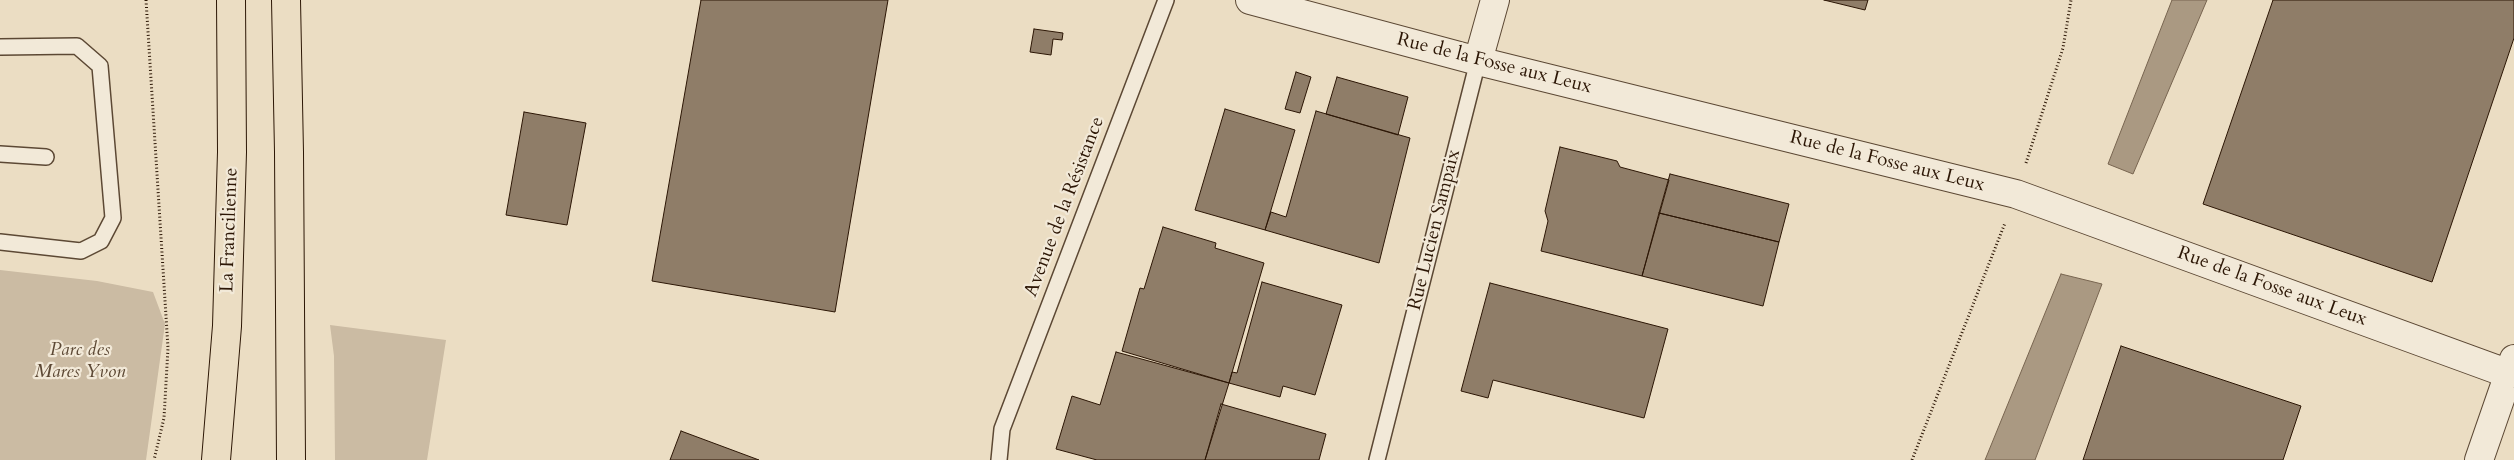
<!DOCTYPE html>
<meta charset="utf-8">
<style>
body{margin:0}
canvas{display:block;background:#ebddc3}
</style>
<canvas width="2514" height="460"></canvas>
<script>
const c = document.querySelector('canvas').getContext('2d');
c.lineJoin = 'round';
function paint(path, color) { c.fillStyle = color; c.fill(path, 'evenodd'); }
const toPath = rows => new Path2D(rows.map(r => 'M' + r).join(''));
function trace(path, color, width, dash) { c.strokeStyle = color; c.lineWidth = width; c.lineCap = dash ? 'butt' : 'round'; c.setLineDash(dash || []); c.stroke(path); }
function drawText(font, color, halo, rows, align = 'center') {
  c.font = font + ' Cardo,serif'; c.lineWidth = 4.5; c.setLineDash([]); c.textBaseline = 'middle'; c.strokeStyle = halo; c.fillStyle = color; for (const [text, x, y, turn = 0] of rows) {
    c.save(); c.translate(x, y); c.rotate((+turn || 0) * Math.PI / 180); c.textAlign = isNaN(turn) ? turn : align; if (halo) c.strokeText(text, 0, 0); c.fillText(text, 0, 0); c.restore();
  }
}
paint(toPath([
 [0,270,97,281,153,292,165,324,146,460,0,460],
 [330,325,446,340,427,460,335,460,334,356]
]), '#cbbba3');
const water = toPath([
 [2172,0,2207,0,2133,174,2108,164,2172,0],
 [2061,274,2102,284,2035,460,1985,460,2061,274]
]);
paint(water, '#aa9982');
trace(water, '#786550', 1);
const building = toPath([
 [701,0,888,0,835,312,652,281,701,0],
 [1824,0,1868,0,1865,10,1824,0],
 [2273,0,2514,0,2514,38,2432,282,2203,204,2273,0],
 [1034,29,1063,33,1062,40,1053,39,1051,55,1030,52,1034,29],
 [1296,72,1311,77,1300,113,1285,109,1296,72],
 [1337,77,1408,97,1398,135,1326,114,1337,77],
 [1225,109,1295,130,1265,230,1195,210,1225,109],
 [1316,111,1410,138,1379,263,1265,230,1271,212,1286,217,1316,111],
 [524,112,586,123,567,225,506,215,524,112],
 [1560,147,1617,161,1620,167,1669,180,1642,276,1541,251,1548,221,1545,211,1560,147],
 [1670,174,1789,204,1779,242,1659,213,1670,174],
 [1659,213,1779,242,1763,306,1642,276,1659,213],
 [1163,227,1216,243,1215,248,1264,263,1229,383,1122,351,1140,288,1144,289,1163,227],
 [1262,282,1342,305,1315,395,1283,386,1280,397,1229,383,1232,372,1237,373,1262,282],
 [1490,283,1668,329,1644,418,1493,380,1488,398,1461,391,1490,283],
 [2121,346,2301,406,2283,460,2083,460,2121,346],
 [1116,352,1229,383,1205,460,1097,460,1056,449,1072,396,1100,405,1116,352],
 [1221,404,1326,434,1319,460,1205,460,1221,404],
 [681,431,759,460,670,460,681,431]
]);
paint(building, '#8f7d68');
trace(building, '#2c1605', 1);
const service = toPath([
 [0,47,77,46,100,66,113,218,101,241,81,251,0,242],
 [0,154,46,157],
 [999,460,1002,429,1166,0],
 [1377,460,1478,61]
]);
const minor = toPath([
 [1250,0,1478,61,2016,194,2509,374],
 [1478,61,1495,0],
 [2479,460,2514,359]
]);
const trunk = toPath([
 [286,0,289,152,291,460],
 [216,460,227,326,232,152,231,0]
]);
trace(service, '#5c4834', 18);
trace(minor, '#5c4834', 30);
trace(trunk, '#2c1605', 30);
trace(toPath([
 [146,0,168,348,164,418,154,460],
 [2026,163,2063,48,2071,0],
 [1912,460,2005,223]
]), '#2c1605', 3, [1, 2.5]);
trace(service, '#f2e9d8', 15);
trace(minor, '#f2e9d8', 28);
trace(trunk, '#ebddc3', 28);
drawText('19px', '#2c1605', '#f2e9d8', [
 ["Rue de la Fosse aux Leux",1494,64,14],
 ["Rue de la Fosse aux Leux",1887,162,14],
 ["Avenue de la Résistance",1065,207,-69],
 ["La Francilienne",230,230,-88],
 ["Rue Lucien Sampaix",1435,230,-76],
 ["Rue de la Fosse aux Leux",2272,287,20]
]);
drawText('italic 19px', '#5c4834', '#f2e9d8', [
 ["Parc des",80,351],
 ["Mares Yvon",80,373]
]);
</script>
